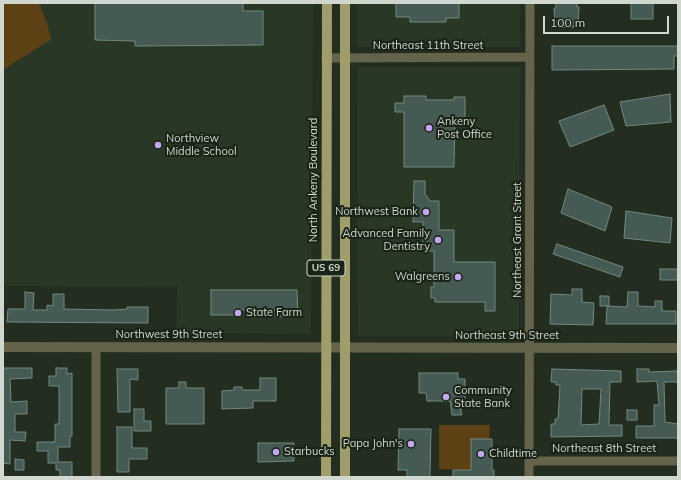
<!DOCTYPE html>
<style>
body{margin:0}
#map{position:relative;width:681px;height:480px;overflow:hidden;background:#232d20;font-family:Mulish,sans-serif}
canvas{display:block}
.frame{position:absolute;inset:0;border:4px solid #d0d7ce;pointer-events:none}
.scale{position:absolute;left:543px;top:16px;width:126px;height:18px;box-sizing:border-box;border:2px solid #d0d7ce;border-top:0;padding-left:5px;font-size:12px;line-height:14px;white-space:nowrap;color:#d0d7ce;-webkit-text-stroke:3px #192316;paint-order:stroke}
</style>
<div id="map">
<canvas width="681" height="480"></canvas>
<div class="frame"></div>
<div class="scale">100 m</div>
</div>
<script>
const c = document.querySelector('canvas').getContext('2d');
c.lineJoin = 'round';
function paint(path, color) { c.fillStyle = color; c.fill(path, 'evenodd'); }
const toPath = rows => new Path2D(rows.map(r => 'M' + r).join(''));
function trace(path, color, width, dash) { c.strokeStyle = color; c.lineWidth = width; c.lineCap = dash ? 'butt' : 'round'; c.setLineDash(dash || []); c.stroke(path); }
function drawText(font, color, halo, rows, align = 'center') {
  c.font = font + ' Mulish,sans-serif'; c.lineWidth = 4; c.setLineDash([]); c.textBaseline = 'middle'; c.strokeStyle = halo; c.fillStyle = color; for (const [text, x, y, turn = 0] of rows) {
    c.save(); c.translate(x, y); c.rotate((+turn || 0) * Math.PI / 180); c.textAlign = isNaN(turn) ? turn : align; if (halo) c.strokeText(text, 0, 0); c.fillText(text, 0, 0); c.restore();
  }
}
paint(toPath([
 [3,3,313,3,311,334,176,333,177,287,3,286],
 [357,3,520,3,520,47,357,47],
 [357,67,520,67,519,337,358,336]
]), '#293825');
paint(toPath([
 [3,3,39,3,47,23,51,39,3,70],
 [439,425,490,425,489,439,471,439,471,470,439,469]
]), '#5d4014');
const building = toPath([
 [95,3,243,3,243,11,263,11,263,45,135,46,135,41,95,40,95,3],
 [396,3,459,3,459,18,446,18,446,22,410,22,410,17,396,17,396,3],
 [556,3,577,3,577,7,579,7,578,27,555,27,554,8,556,8,556,3],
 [631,3,653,3,653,19,631,19,631,3],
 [552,46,678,46,678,56,674,56,674,69,552,70,552,46],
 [670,94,671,122,626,126,620,102,670,94],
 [404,96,426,96,426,100,454,100,454,97,465,97,465,118,455,118,454,167,404,167,404,112,395,112,395,103,404,103,404,96],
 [604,105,614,130,570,147,559,121,604,105],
 [414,181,425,181,425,194,430,201,439,201,439,230,454,230,454,262,495,262,495,311,485,311,485,302,435,302,435,298,431,298,431,287,434,287,434,251,423,251,423,222,413,222,414,181],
 [568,189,612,207,605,231,561,213,568,189],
 [626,211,672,218,670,243,624,238,626,211],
 [557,244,623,267,620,277,553,254,557,244],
 [660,269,678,269,678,280,660,280,660,269],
 [572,289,582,289,582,302,594,303,593,325,550,324,551,294,572,295,572,289],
 [211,290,297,290,298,316,275,317,275,310,241,310,241,315,211,315,211,290],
 [25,292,34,293,33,310,47,310,47,305,53,306,53,294,64,294,64,309,113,310,127,309,127,307,148,307,148,323,7,322,8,309,25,309,25,292],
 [628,292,638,292,638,306,655,307,655,301,662,301,662,311,676,311,676,324,606,324,607,306,627,307,628,292],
 [600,296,609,296,609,306,600,306,600,296],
 [3,368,32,368,32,378,10,379,11,402,27,401,27,414,15,414,15,432,26,432,25,441,10,440,10,464,3,463,3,368],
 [56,368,67,368,67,374,72,373,72,436,70,436,70,447,58,447,58,462,72,462,72,477,60,477,60,470,56,470,56,463,48,463,48,451,37,451,37,442,55,442,55,424,59,424,59,386,49,386,49,376,56,376,56,368],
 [117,369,138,369,138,380,130,379,130,412,118,412,117,369],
 [552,369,621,371,621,382,610,382,609,425,622,425,622,436,551,437,551,424,555,424,555,419,558,419,560,385,556,385,556,382,551,382,552,369],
 [582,389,601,389,599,424,581,425,582,389],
 [637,369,649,369,649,372,677,371,678,382,664,382,665,422,678,424,678,438,636,438,636,426,654,426,654,405,659,405,657,381,637,382,637,369],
 [419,373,458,373,458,379,465,379,465,401,459,401,462,415,452,415,450,401,427,401,426,393,419,393,419,373],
 [260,378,276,378,276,401,253,401,253,408,222,409,222,391,234,390,234,387,242,387,242,390,260,390,260,378],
 [179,382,186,382,186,388,204,388,204,424,166,424,166,388,179,388,179,382],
 [134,409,144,409,144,421,151,421,151,431,134,431,134,409],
 [627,410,637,410,637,420,627,420,627,410],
 [117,427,132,427,132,448,147,448,147,459,129,459,129,472,117,472,117,427],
 [399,429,431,429,430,477,407,477,407,470,398,470,399,429],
 [471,439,492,439,492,470,494,470,494,477,453,477,453,470,471,470,471,439],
 [258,443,294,443,294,461,258,462,258,443],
 [15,459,24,460,24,470,15,470,15,459]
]);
paint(building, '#455a52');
trace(building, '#728980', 1);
trace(toPath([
 [326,58,530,57],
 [530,461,678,461],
 [96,477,96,347],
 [529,477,530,3]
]), '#65644b', 9);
trace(toPath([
 [3,347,678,348]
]), '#65644b', 10);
trace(toPath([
 [326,477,327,3],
 [345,477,345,3]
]), '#9f9d69', 10);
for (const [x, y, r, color] of [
 [429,128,4,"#c4a7f1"],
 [158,145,4,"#c4a7f1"],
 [426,212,4,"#c4a7f1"],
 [438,240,4,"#c4a7f1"],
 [458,277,4,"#c4a7f1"],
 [238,313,4,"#c4a7f1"],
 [446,397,4,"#c4a7f1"],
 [411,444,4,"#c4a7f1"],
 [276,452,4,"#c4a7f1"],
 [481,454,4,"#c4a7f1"]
]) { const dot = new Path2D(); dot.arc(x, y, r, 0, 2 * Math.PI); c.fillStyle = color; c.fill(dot); trace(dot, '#192316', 1.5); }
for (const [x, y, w] of [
 [326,268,38]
]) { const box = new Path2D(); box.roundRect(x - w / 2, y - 8, w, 16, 3); c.fillStyle = '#192316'; c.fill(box); trace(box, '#d0d7ce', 1); }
drawText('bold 10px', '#d0d7ce', null, [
 ["US 69",326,268]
]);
drawText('11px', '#d0d7ce', '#192316', [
 ["Northeast 11th Street",428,46],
 ["North Ankeny Boulevard",314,180,-90],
 ["Northeast Grant Street",518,240,-90],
 ["Northwest 9th Street",169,335],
 ["Northeast 9th Street",507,336],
 ["Northeast 8th Street",604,449]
]);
drawText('11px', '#d0d7ce', '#192316', [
 ["Ankeny",437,122],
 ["Post Office",437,135],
 ["Northview",166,139],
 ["Middle School",166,152],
 ["Northwest Bank",418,212,"right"],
 ["Advanced Family",430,234,"right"],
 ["Dentistry",430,247,"right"],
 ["Walgreens",450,277,"right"],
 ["State Farm",246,313],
 ["Community",454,391],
 ["State Bank",454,404],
 ["Papa John's",403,444,"right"],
 ["Starbucks",284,452],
 ["Childtime",489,454]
], 'left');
</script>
